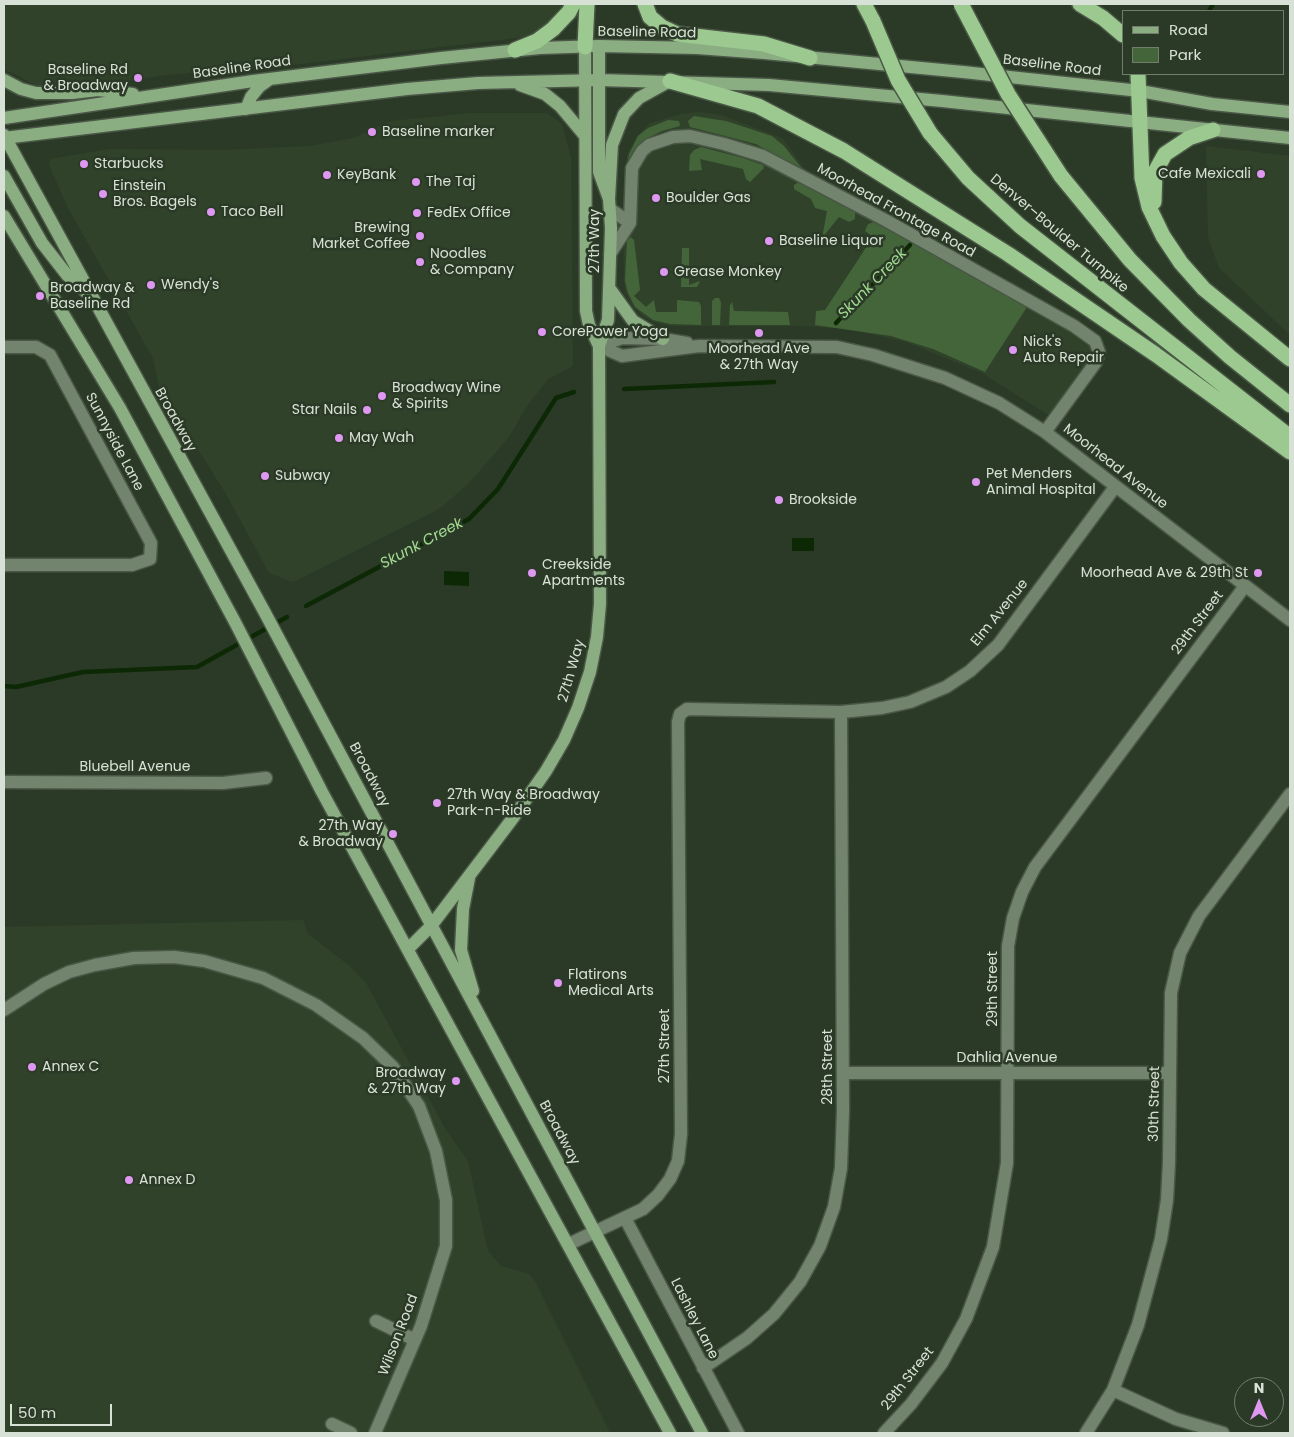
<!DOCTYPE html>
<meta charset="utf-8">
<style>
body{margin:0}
#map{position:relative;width:1294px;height:1437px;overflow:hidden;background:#2b3a27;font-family:Poppins,sans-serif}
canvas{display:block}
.frame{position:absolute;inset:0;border:5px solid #d8e1d5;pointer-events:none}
.legend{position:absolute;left:1122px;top:10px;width:162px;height:65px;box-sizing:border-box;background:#2b3a27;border:1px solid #707d6d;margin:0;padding:6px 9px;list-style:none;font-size:15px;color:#d8e1d5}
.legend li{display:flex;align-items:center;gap:10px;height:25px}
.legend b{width:25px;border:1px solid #707d6d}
.north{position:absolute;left:1234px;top:1377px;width:50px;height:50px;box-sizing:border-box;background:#2b3a27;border:1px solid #707d6d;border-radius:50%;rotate:0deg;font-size:14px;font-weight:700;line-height:20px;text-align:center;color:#d8e1d5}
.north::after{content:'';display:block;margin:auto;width:18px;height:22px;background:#df98f2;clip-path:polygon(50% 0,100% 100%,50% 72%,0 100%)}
.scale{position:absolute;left:10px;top:1404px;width:102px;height:22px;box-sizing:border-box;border:2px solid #d8e1d5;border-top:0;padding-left:6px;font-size:15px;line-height:18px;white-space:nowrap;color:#d8e1d5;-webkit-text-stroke:4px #2b3a27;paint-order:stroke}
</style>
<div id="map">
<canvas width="1294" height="1437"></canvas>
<div class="frame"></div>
<ul class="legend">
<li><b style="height:6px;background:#8bad82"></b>Road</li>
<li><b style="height:14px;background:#436539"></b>Park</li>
</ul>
<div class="north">N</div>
<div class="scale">50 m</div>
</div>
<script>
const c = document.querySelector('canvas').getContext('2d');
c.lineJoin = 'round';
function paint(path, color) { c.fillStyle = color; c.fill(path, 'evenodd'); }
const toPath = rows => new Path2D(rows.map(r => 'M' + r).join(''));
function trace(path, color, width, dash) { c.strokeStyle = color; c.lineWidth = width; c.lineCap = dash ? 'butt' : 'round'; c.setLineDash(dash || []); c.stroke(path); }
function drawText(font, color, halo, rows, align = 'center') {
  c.font = font + ' Poppins,sans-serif'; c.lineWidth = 5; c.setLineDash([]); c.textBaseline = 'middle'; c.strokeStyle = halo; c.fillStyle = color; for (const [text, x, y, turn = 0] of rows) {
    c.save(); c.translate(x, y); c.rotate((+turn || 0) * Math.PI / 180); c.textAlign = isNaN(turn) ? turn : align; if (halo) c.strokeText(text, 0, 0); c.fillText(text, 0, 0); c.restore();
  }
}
paint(toPath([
 [4,4,570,4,540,32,524,37,301,64,165,75,75,89,42,88,4,69],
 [699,112,721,115,782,138,817,185,887,221,1098,348,1055,419,982,373,906,342,848,329,801,326,670,326,653,322,644,317,631,304,625,290,624,279,623,202,627,155,636,137,650,123,681,114],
 [470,113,547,113,562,124,571,158,573,366,548,379,527,406,509,437,468,484,439,509,293,582,269,573,226,494,159,387,153,358,68,208,49,165,50,159,109,149,223,150,311,146,353,138,391,121],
 [1206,146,1290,156,1290,335,1219,268,1208,237],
 [303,920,308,934,351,967,366,983,446,1130,468,1161,488,1251,501,1266,529,1274,536,1283,610,1433,4,1433,4,927]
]), '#30432a');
paint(toPath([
 [694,116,726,121,772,136,784,146,804,171,756,144,690,127,688,121],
 [668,120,679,121,680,126,662,131,644,140,633,152,626,172,629,154,638,136,648,128],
 [701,147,743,158,763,165,764,168,750,182,746,179,743,169,700,159,702,170,689,171,690,155,694,150],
 [797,183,802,183,855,212,855,219,849,222,839,217,822,238,827,211,815,208,811,199,794,189,794,185],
 [874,222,936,254,1027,307,985,372,933,349,891,336,815,325,816,311,825,310,873,237,865,231,868,224],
 [631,237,634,240,640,290,634,296,646,307,654,300,656,312,677,312,677,300,699,302,701,306,701,325,670,324,653,320,635,307,628,293,625,281,627,240],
 [682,248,689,248,689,285,700,281,697,287,681,287],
 [715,298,719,298,721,302,720,325,712,325,712,301],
 [732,302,734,311,788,312,790,325,729,325,730,305]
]), '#436539');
paint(toPath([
 [792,538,814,538,814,551,792,551],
 [444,571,469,572,469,586,444,585]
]), '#0d2804');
trace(toPath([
 [1209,11,1213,4],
 [836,323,910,245],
 [624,389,774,382],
 [306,606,469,519,498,489,556,398,574,392],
 [4,686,16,687,83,672,197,667,287,617]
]), '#0d2804', 4.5);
const minor = toPath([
 [610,209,630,223],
 [610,254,630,223,632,168,642,151,649,145,673,137,690,136,724,144,763,156,887,221,1074,326,1095,341,1099,352,1096,362,1045,432],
 [599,346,622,356,699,346,837,347,873,355,945,378,999,403,1045,432,1290,620],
 [599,346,622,338,663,339,687,343],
 [4,347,36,347,50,355,151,543,150,559,132,565,4,565],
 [4,782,223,783,266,778],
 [4,1010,44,984,69,972,95,965,134,958,174,957,204,961,263,978,316,1005,363,1038,393,1067,419,1106,436,1151,446,1200,446,1246,421,1326,375,1433],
 [843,1073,1170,1073],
 [625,1218,738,1433],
 [569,1244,643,1209,658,1195,670,1179,678,1161,681,1134,678,722,680,714,687,709,841,712,882,708,910,702,946,687,970,671,998,645,1115,487],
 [376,1321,415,1340],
 [703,1368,747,1338,774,1314,800,1282,820,1246,834,1207,841,1168,843,1111,841,712],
 [1113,1390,1176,1419,1223,1433],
 [332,1424,351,1433],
 [884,1433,911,1404,942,1363,966,1319,993,1247,1007,1163,1008,946,1013,918,1022,892,1035,867,1245,586],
 [1086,1433,1113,1390,1138,1325,1161,1239,1167,1200,1169,1163,1171,993,1180,953,1199,916,1290,794]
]);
const major = toPath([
 [585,47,586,311,589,325,599,346],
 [4,80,21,89,36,93,72,93,98,90,133,94],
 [520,85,545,94,560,106,585,136],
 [246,109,251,97,259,87,270,79],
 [4,118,253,81,441,58,540,48,599,46,697,48,764,53,963,72,1140,91,1212,104,1290,112],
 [4,135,264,611,702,1433],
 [4,138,407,89,478,83,599,80,769,85,942,101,1290,138],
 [4,176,42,243,67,275,86,292],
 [609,199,612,145,624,114,639,98,668,82],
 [4,216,120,408,236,624,322,792,670,1433],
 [610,289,633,321,663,339],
 [469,878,463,909,461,950,473,991],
 [408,949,431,926,513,818,546,771,564,740,578,708,590,672,597,637,600,604,599,346,608,320,611,228,609,199,599,172,599,46]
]);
const highway = toPath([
 [645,4,650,17,662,27,677,34,764,44,810,58],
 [864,4,873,21],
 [1080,4,1103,18,1123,35],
 [585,47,587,4],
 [515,50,537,41,553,29,569,12,573,4],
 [1138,74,1142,178,1149,207,1163,236,1181,263,1204,289,1290,359],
 [670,81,758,106,844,151,1008,254,1155,354,1290,452],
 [930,133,968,178,1020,226,1290,437],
 [1061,176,1130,260,1189,320,1230,357,1290,405],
 [1154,202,1155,172,1165,154,1189,138,1213,130]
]);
trace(minor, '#4a5746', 15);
trace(major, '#4a5746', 15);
trace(highway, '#4a5746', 18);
trace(minor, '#73846e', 12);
trace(major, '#8bad82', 12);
trace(highway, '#9bc98f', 15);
const highwayBridge = toPath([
 [961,4,1008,94,1061,176],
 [873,21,898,80,930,133]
]);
trace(highwayBridge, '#4a5746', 18, []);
trace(highwayBridge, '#9bc98f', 15);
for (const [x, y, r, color] of [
 [138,78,5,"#df98f2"],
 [372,132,5,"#df98f2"],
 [84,164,5,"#df98f2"],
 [1261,174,5,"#df98f2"],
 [327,175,5,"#df98f2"],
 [416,182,5,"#df98f2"],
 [103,194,5,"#df98f2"],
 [656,198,5,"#df98f2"],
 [211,212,5,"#df98f2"],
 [417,213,5,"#df98f2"],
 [420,236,5,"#df98f2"],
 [769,241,5,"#df98f2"],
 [420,262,5,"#df98f2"],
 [664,272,5,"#df98f2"],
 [151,285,5,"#df98f2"],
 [40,296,5,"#df98f2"],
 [542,332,5,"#df98f2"],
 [759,333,5,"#df98f2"],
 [1013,350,5,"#df98f2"],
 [382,396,5,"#df98f2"],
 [367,410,5,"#df98f2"],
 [339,438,5,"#df98f2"],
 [265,476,5,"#df98f2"],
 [976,482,5,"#df98f2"],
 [779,500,5,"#df98f2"],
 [532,573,5,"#df98f2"],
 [1258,573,5,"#df98f2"],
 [437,803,5,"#df98f2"],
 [393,834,5,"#df98f2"],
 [558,983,5,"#df98f2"],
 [32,1067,5,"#df98f2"],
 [456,1081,5,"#df98f2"],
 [129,1180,5,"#df98f2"]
]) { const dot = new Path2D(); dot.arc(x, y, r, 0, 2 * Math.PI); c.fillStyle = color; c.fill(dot); trace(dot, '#2b3a27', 2); }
drawText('14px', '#d8e1d5', '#2b3a27', [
 ["Baseline Road",647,33,1],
 ["Baseline Road",1052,66,7],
 ["Baseline Road",242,68,-8],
 ["Moorhead Frontage Road",896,211,29],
 ["Denver–Boulder Turnpike",1059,234,40],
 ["27th Way",595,241,-90],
 ["Broadway",175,420,61],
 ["Sunnyside Lane",114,442,62],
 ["Moorhead Avenue",1115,467,38],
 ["Elm Avenue",1000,613,-51],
 ["29th Street",1198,623,-53],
 ["27th Way",572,671,-74],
 ["Bluebell Avenue",135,767],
 ["Broadway",369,775,62],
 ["29th Street",993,989,-90],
 ["27th Street",665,1046,-90],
 ["Dahlia Avenue",1007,1058],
 ["28th Street",828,1067,-90],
 ["30th Street",1155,1104,-89],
 ["Broadway",559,1133,62],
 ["Lashley Lane",694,1319,63],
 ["Wilson Road",399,1335,-69],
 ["29th Street",908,1379,-52]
]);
drawText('14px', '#d8e1d5', '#2b3a27', [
 ["Baseline Rd",128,70,"right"],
 ["& Broadway",128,86,"right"],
 ["Baseline marker",382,132],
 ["Starbucks",94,164],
 ["Cafe Mexicali",1251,174,"right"],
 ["KeyBank",337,175],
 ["The Taj",426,182],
 ["Einstein",113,186],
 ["Bros. Bagels",113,202],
 ["Boulder Gas",666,198],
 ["Taco Bell",221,212],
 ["FedEx Office",427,213],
 ["Brewing",410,228,"right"],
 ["Market Coffee",410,244,"right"],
 ["Baseline Liquor",779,241],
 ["Noodles",430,254],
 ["& Company",430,270],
 ["Grease Monkey",674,272],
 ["Wendy's",161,285],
 ["Broadway &",50,288],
 ["Baseline Rd",50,304],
 ["CorePower Yoga",552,332],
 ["Nick's",1023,342],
 ["Auto Repair",1023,358],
 ["Moorhead Ave",759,349,"center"],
 ["& 27th Way",759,365,"center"],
 ["Broadway Wine",392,388],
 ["& Spirits",392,404],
 ["Star Nails",357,410,"right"],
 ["May Wah",349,438],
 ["Pet Menders",986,474],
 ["Animal Hospital",986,490],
 ["Subway",275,476],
 ["Brookside",789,500],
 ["Creekside",542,565],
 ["Apartments",542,581],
 ["Moorhead Ave & 29th St",1248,573,"right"],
 ["27th Way & Broadway",447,795],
 ["Park-n-Ride",447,811],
 ["27th Way",383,826,"right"],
 ["& Broadway",383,842,"right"],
 ["Flatirons",568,975],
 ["Medical Arts",568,991],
 ["Annex C",42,1067],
 ["Broadway",446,1073,"right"],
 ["& 27th Way",446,1089,"right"],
 ["Annex D",139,1180]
], 'left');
drawText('italic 15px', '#a2db92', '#2b3a27', [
 ["Skunk Creek",873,284,-46],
 ["Skunk Creek",422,544,-28]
]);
</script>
